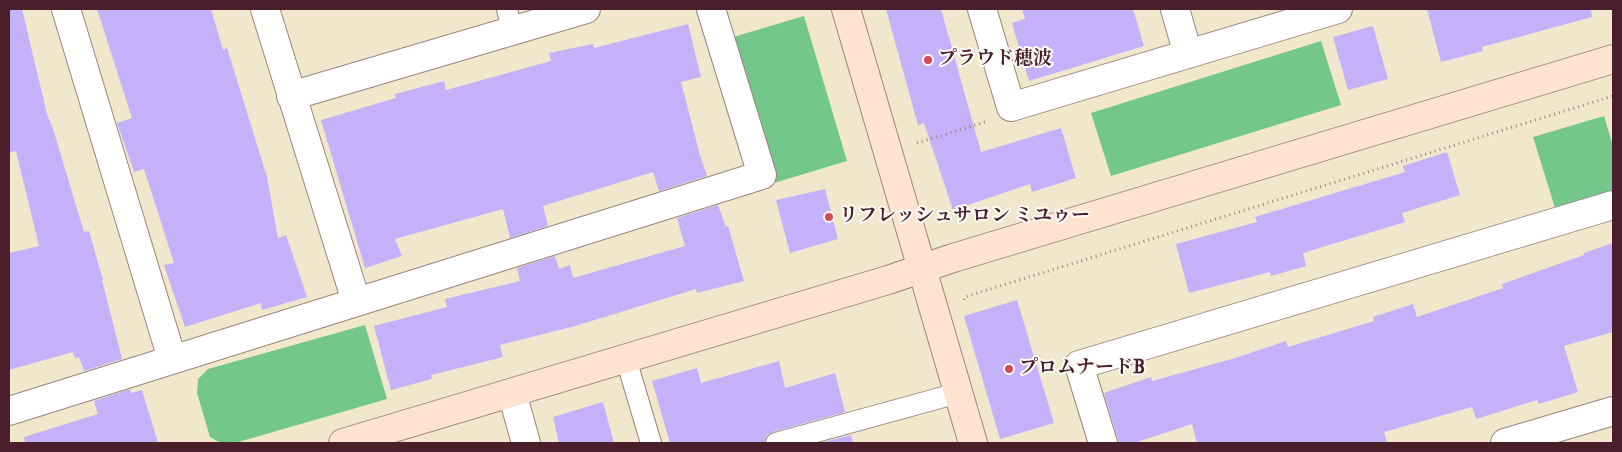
<!DOCTYPE html>
<meta charset="utf-8">
<style>
body{margin:0}
#map{position:relative;width:1622px;height:452px;overflow:hidden;background:#f1e7cd;font-family:"IM FELL DW Pica",serif}
canvas{display:block}
.frame{position:absolute;inset:0;border:10px solid #4a1f2b;pointer-events:none}
</style>
<div id="map">
<canvas width="1622" height="452"></canvas>
<div class="frame"></div>
</div>
<script>
const c = document.querySelector('canvas').getContext('2d');
c.lineJoin = 'round';
function paint(path, color) { c.fillStyle = color; c.fill(path, 'evenodd'); }
const toPath = rows => new Path2D(rows.map(r => 'M' + r).join(''));
function trace(path, color, width, dash) { c.strokeStyle = color; c.lineWidth = width; c.lineCap = dash ? 'butt' : 'round'; c.setLineDash(dash || []); c.stroke(path); }
function drawText(font, color, halo, rows, align = 'center') {
  c.font = font + ' "IM FELL DW Pica","Noto Serif JP",serif'; c.lineWidth = 4; c.setLineDash([]); c.textBaseline = 'middle'; c.strokeStyle = halo; c.fillStyle = color; for (const [text, x, y, turn = 0] of rows) {
    c.save(); c.translate(x, y); c.rotate((+turn || 0) * Math.PI / 180); c.textAlign = isNaN(turn) ? turn : align; if (halo) c.strokeText(text, 0, 0); c.fillText(text, 0, 0); c.restore();
  }
}
paint(toPath([
 [804,16,847,161,774,183,730,38],
 [1321,41,1341,105,1111,176,1091,113],
 [1604,116,1613,146,1613,194,1556,211,1533,137],
 [365,325,387,399,235,443,219,442,210,437,197,393,198,379,208,369]
]), '#73c78b');
paint(toPath([
 [9,9,22,9,47,114,54,132,84,232,89,231,103,280,102,280,122,359,84,371,79,357,75,358,73,352,9,370,9,253,39,246,16,151,9,153],
 [97,9,211,9,223,50,227,48,267,177,278,238,286,235,307,297,262,310,261,303,185,327,164,265,174,263,144,169,134,172,117,123,132,118],
 [886,9,941,9,981,152,1061,128,1076,178,1032,192,1030,184,953,210,924,123,918,125],
 [1022,9,1133,9,1144,46,1029,81,1012,23,1025,19],
 [1427,9,1591,9,1592,17,1482,47,1483,51,1441,62],
 [688,24,701,77,681,82,700,155,707,176,659,191,653,172,543,206,548,226,510,238,503,209,395,239,402,256,365,268,321,120,396,98,395,94,444,81,446,90,551,61,549,53,593,44,594,48],
 [1373,26,1388,79,1348,90,1333,37],
 [1447,152,1460,195,1402,213,1405,222,1303,253,1306,266,1271,276,1270,272,1189,293,1176,244,1257,222,1255,217,1405,172,1403,166],
 [825,189,838,239,790,253,776,200],
 [718,205,726,227,728,226,744,281,697,293,696,289,575,326,500,345,503,357,431,375,432,379,391,390,374,326,447,307,445,299,520,281,517,268,555,256,559,269,570,265,573,278,685,246,677,218],
 [1613,243,1613,332,1564,346,1578,392,1539,404,1537,400,1476,419,1472,407,1384,432,1387,443,1197,443,1192,424,1134,443,1119,443,1104,393,1151,377,1152,381,1232,359,1286,341,1288,347,1374,321,1373,317,1413,304,1417,317,1503,288,1502,284,1584,255,1584,253],
 [1017,300,1054,423,1000,439,964,316],
 [779,361,785,388,835,373,845,412,773,432,767,435,764,443,670,443,652,381,697,368,701,383],
 [130,389,131,393,142,390,158,443,25,443,24,437,98,414,94,401],
 [603,402,614,443,559,443,553,417],
 [851,435,853,443,820,443]
]), '#c3b2fa');
const lane = toPath([
 [507,9,512,31],
 [626,359,651,443],
 [776,443,958,393]
]);
const street = toPath([
 [66,9,172,359],
 [265,9,356,301],
 [982,9,1011,107,1338,9],
 [1175,9,1188,54],
 [291,96,586,9],
 [512,393,526,443],
 [9,411,762,175,711,9],
 [1103,443,1079,365,1613,205],
 [1505,443,1613,411]
]);
const secondary = toPath([
 [846,9,973,443],
 [343,443,888,280,953,258,1613,59]
]);
trace(lane, '#9e837c', 22);
trace(street, '#9e837c', 30);
trace(secondary, '#9e837c', 30);
trace(toPath([
 [917,143,985,122],
 [964,300,965,297,987,290,1613,96]
]), '#9e837c', 3, [1, 4]);
trace(lane, '#fff', 20);
trace(street, '#fff', 28);
trace(secondary, '#fee3d1', 28);
for (const [x, y, r, color] of [
 [928,60,5,"#d1495b"],
 [829,217,5,"#d1495b"],
 [1009,369,5,"#d1495b"]
]) { const dot = new Path2D(); dot.arc(x, y, r, 0, 2 * Math.PI); c.fillStyle = color; c.fill(dot); trace(dot, '#fdfcf7', 2); }
drawText('bold 19px', '#4a1f2b', '#fdfcf7', [
 ["プラウド穂波",938,60],
 ["リフレッシュサロン ミユゥー",839,217],
 ["プロムナードB",1019,369]
], 'left');
</script>
